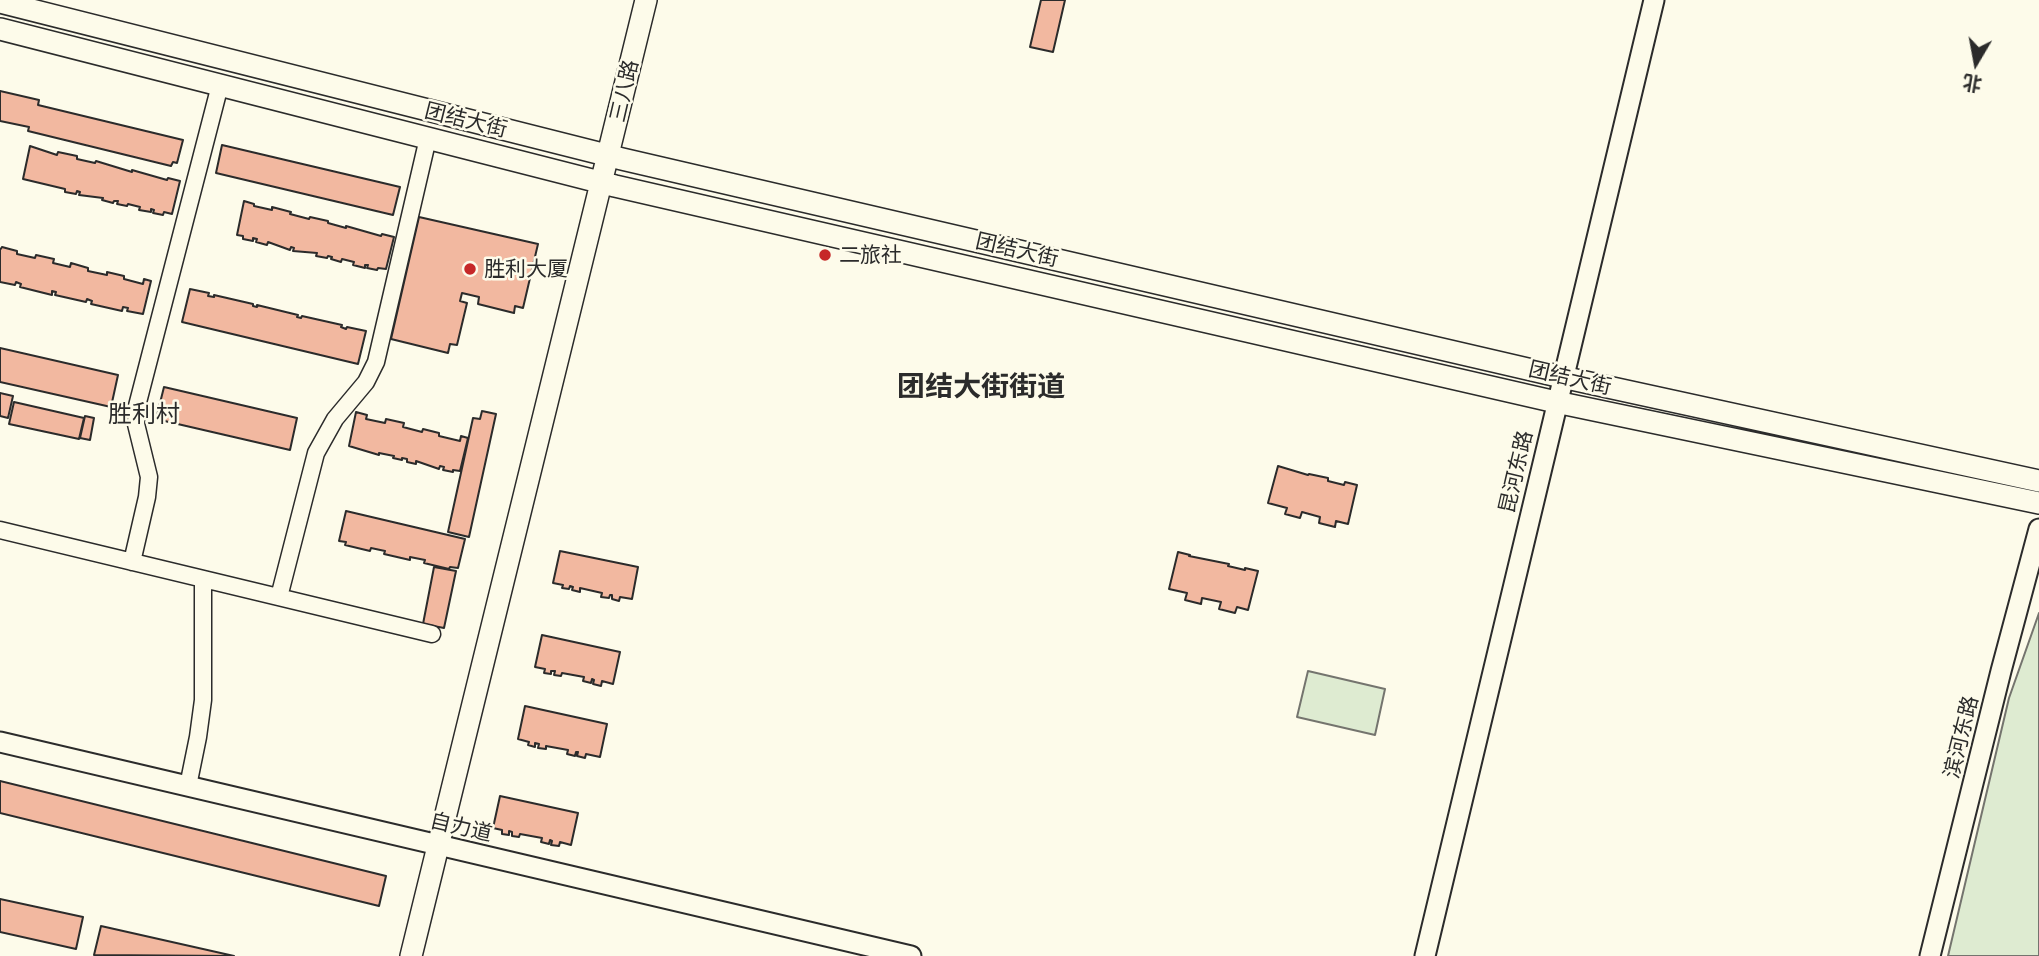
<!DOCTYPE html>
<meta charset="utf-8">
<style>
body{margin:0}
#map{position:relative;width:2039px;height:956px;overflow:hidden;background:#fdfbea;font-family:Barlow,"Noto Sans SC",sans-serif}
canvas{display:block}
.north{position:absolute;left:1941px;top:28px;width:70px;height:70px;-webkit-text-stroke:5px #fdfbea;paint-order:stroke;rotate:190deg;font-size:19px;font-weight:700;line-height:28px;text-align:center;color:#2b2b2b}
.north::after{content:'';display:block;margin:auto;width:24px;height:32px;background:#2b2b2b;clip-path:polygon(50% 0,100% 100%,50% 72%,0 100%)}
</style>
<div id="map">
<canvas width="2039" height="956"></canvas>
<div class="north">北</div>
</div>
<script>
const c = document.querySelector('canvas').getContext('2d');
c.lineJoin = 'round';
function paint(path, color) { c.fillStyle = color; c.fill(path, 'evenodd'); }
const toPath = rows => new Path2D(rows.map(r => 'M' + r).join(''));
function trace(path, color, width, dash) { c.strokeStyle = color; c.lineWidth = width; c.lineCap = dash ? 'butt' : 'round'; c.setLineDash(dash || []); c.stroke(path); }
function drawText(font, color, halo, rows, align = 'center') {
  c.font = font + ' Barlow,"Noto Sans SC",sans-serif'; c.lineWidth = 5; c.setLineDash([]); c.textBaseline = 'middle'; c.strokeStyle = halo; c.fillStyle = color; for (const [text, x, y, turn = 0] of rows) {
    c.save(); c.translate(x, y); c.rotate((+turn || 0) * Math.PI / 180); c.textAlign = isNaN(turn) ? turn : align; if (halo) c.strokeText(text, 0, 0); c.fillText(text, 0, 0); c.restore();
  }
}
const green = toPath([
 [2039,613,2039,956,1948,956,2009,698,2039,613],
 [1308,671,1385,689,1375,735,1297,717,1308,671]
]);
paint(green, '#deebd1');
trace(green, '#74746e', 2);
const building = toPath([
 [1041,0,1065,0,1053,52,1030,47,1041,0],
 [0,91,39,100,38,105,183,140,177,163,173,162,171,166,28,131,29,127,0,121,0,91],
 [222,145,400,187,393,215,216,173,222,145],
 [30,146,57,155,58,152,77,156,77,159,95,163,96,161,132,172,132,170,167,180,168,178,180,181,172,214,164,212,163,215,153,213,154,210,151,209,151,212,139,210,140,207,128,204,127,206,117,204,118,201,114,201,113,203,102,200,103,198,79,195,80,192,77,191,76,194,65,192,65,189,23,179,30,146],
 [244,201,254,204,254,206,272,210,272,207,291,212,290,214,309,219,310,217,328,221,328,223,346,228,346,226,381,236,382,234,394,237,386,269,378,268,377,270,367,268,368,265,365,265,365,268,353,265,354,262,342,259,341,262,331,259,332,257,328,256,327,258,316,256,317,253,293,251,294,248,291,247,290,250,268,242,267,245,256,242,257,239,253,238,253,241,243,239,243,236,237,235,244,201],
 [419,217,538,244,523,308,515,306,514,313,478,304,479,297,462,293,460,301,467,303,457,345,450,344,448,353,391,339,419,217],
 [2,247,17,251,17,254,35,258,36,255,54,259,53,263,70,267,71,263,88,268,88,271,107,275,107,272,124,276,124,279,143,284,144,279,151,281,143,314,127,311,128,308,123,307,122,311,91,304,92,301,87,299,86,302,55,295,56,292,52,291,52,295,20,287,21,284,16,282,15,285,0,282,0,250,2,247],
 [190,289,209,293,208,296,214,297,214,295,253,304,253,306,257,307,257,305,298,315,297,317,301,318,302,316,342,325,341,327,346,329,347,327,366,331,358,364,182,322,190,289],
 [0,348,118,375,111,407,0,382,0,348],
 [164,387,297,418,290,450,156,419,164,387],
 [0,393,13,396,8,418,0,416,0,393],
 [14,402,84,418,79,439,9,424,14,402],
 [482,411,496,414,469,537,448,532,473,418,480,419,482,411],
 [356,412,367,415,366,419,385,423,386,419,404,423,403,427,422,432,423,429,439,433,439,436,460,441,461,436,468,438,460,471,453,470,453,472,443,470,444,467,440,466,439,469,416,461,416,464,407,462,407,459,402,458,402,460,393,458,394,456,379,453,379,455,349,446,356,412],
 [85,416,94,418,90,440,80,438,85,416],
 [1278,466,1308,475,1309,474,1328,478,1328,481,1344,485,1345,482,1357,485,1348,524,1336,521,1335,527,1319,523,1320,517,1302,512,1300,518,1285,514,1287,508,1268,503,1278,466],
 [346,511,465,539,458,568,450,567,449,569,424,563,425,560,410,557,410,560,384,554,385,551,371,548,370,551,345,545,346,542,339,541,346,511],
 [560,551,638,567,632,599,620,597,619,601,612,599,612,595,610,595,609,598,601,597,602,593,580,588,580,592,572,590,573,587,570,586,569,589,562,588,563,585,553,583,560,551],
 [1178,552,1190,555,1189,556,1229,564,1228,566,1245,570,1245,568,1258,571,1248,610,1237,607,1235,613,1219,609,1221,602,1202,598,1201,604,1185,600,1187,593,1169,589,1178,552],
 [434,567,456,571,444,628,423,624,434,567],
 [542,635,620,652,613,684,602,681,601,686,593,684,594,680,592,679,591,683,583,681,584,677,562,673,561,676,554,675,555,671,551,671,551,674,544,673,545,669,535,667,542,635],
 [525,706,607,724,600,757,586,754,585,758,577,756,578,752,576,752,575,756,567,754,568,750,546,746,546,749,538,748,539,744,535,743,535,747,528,745,529,742,518,739,525,706],
 [0,781,386,876,379,906,0,813,0,781],
 [500,796,578,813,571,845,560,842,559,846,551,845,552,841,550,840,549,844,541,842,542,838,520,834,519,837,512,836,512,832,509,831,509,835,502,834,502,830,493,828,500,796],
 [0,899,83,917,76,949,0,932,0,899],
 [101,926,234,956,94,955,101,926]
]);
paint(building, '#f2b8a0');
trace(building, '#2b2b2b', 2);
const minor = toPath([
 [0,530,432,634],
 [132,562,147,497,149,477,136,424,137,406,220,85],
 [279,597,316,453,335,419,366,382,376,362,428,138],
 [188,786,198,737,203,700,203,579]
]);
const tertiary = toPath([
 [0,742,911,956],
 [1425,956,1654,0],
 [1930,956,2001,671,2039,529]
]);
const secondary = toPath([
 [0,2,622,159,1562,377,2039,481],
 [0,29,615,186,1556,402,2039,503],
 [411,956,646,0]
]);
trace(minor, '#2b2b2b', 19);
trace(tertiary, '#2b2b2b', 23);
trace(secondary, '#2b2b2b', 24);
trace(minor, '#fdfbea', 16);
trace(tertiary, '#fdfbea', 19);
trace(secondary, '#fdfbea', 21);
for (const [x, y, r, color] of [
 [825,255,7,"#c62828"],
 [470,269,7,"#c62828"]
]) { const dot = new Path2D(); dot.arc(x, y, r, 0, 2 * Math.PI); c.fillStyle = color; c.fill(dot); trace(dot, '#fdfbea', 2.5); }
drawText('21px', '#2b2b2b', '#fdfbea', [
 ["三八路",624,91,-77],
 ["团结大街",466,120,14],
 ["团结大街",1017,250,13],
 ["团结大街",1570,378,13],
 ["昆河东路",1516,472,-77],
 ["滨河东路",1961,737,-76],
 ["自力道",461,827,13]
]);
drawText('21px', '#2b2b2b', '#fdfbea', [
 ["二旅社",839,255],
 ["胜利大厦",484,269]
], 'left');
drawText('24px', '#2b2b2b', '#fdfbea', [
 ["胜利村",144,414]
]);
drawText('bold 28px', '#2b2b2b', '#fdfbea', [
 ["团结大街街道",981,387]
]);
</script>
